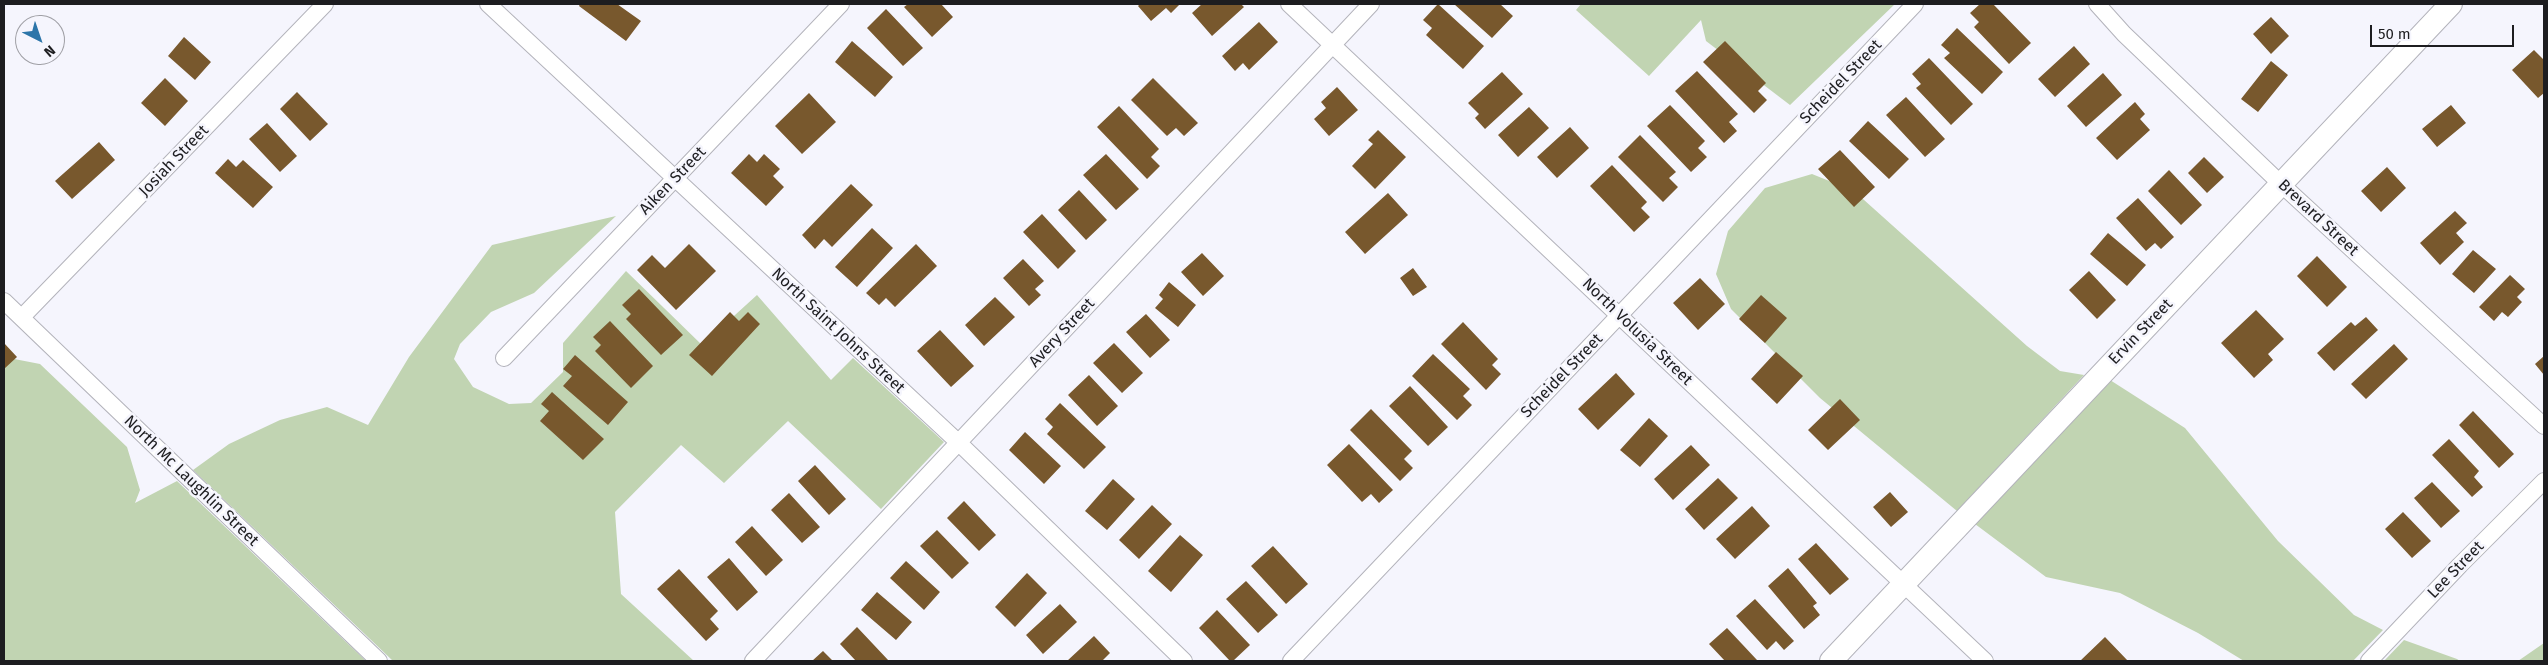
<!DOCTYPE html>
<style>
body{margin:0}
#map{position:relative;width:2548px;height:665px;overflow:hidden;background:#f5f5fd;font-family:"Fira Sans",sans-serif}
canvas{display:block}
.frame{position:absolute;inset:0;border:5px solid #1d1d20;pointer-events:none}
.north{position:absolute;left:15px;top:15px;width:50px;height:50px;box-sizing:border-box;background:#f5f5fd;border:1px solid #9f9fa5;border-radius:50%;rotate:139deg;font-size:14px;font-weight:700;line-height:20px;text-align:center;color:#1d1d20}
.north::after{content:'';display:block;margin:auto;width:18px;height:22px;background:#2c75a9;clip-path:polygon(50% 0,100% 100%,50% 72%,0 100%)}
.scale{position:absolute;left:2370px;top:25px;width:144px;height:22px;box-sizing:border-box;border:2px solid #1d1d20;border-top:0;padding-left:6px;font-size:15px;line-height:18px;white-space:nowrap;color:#1d1d20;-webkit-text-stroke:4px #f5f5fd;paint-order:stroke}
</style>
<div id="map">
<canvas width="2548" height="665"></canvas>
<div class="frame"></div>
<div class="north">N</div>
<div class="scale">50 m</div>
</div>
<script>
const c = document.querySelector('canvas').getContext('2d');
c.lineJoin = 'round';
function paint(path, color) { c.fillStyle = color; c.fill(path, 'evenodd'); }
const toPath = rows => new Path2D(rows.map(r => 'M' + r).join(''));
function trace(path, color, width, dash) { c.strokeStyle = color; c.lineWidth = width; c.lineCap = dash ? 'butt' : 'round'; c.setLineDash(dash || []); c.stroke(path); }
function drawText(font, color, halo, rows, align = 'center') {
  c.font = font + ' "Fira Sans",sans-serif'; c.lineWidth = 5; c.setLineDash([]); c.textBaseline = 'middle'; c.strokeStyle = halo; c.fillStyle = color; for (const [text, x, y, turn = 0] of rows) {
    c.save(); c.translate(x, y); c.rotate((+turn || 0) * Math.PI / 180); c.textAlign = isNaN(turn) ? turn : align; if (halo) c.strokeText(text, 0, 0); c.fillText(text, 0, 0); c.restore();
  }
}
paint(toPath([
 [1581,4,1895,4,1790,105,1706,41,1701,20,1649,76,1576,10],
 [1812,174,1854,191,2027,346,2060,371,2084,375,1957,511,1820,398,1731,309,1716,274,1728,231,1765,188],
 [616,216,534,293,491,312,460,344,454,359,473,387,509,404,531,403,563,372,563,343,626,271,702,345,757,295,831,380,853,358,944,442,881,509,788,421,724,483,681,445,615,512,621,594,694,661,393,661,193,470,229,444,280,420,327,407,368,425,409,357,492,245],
 [4,357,40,364,127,447,140,490,135,503,177,481,366,661,4,661],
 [2110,380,2185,428,2278,541,2354,615,2383,630,2353,661,2244,661,2198,633,2120,593,2046,577,1975,524],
 [2404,640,2457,659,2460,661,2384,661],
 [2544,643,2544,661,2518,661]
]), '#c1d4b2');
paint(toPath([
 [580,4,617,4,641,21,626,41,579,6],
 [908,4,941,4,953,17,932,37,904,7],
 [1140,4,1180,4,1171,13,1166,8,1151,21,1138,6],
 [1202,4,1241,4,1244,7,1212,36,1192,13],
 [1438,4,1484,46,1463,69,1426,35,1432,28,1423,20],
 [1454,4,1500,4,1513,16,1492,38],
 [1980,4,1993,4,2031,43,2009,64,1974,27,1979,22,1970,13],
 [886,9,923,48,903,66,867,28],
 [2271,17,2289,36,2271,54,2253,34],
 [1259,22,1278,42,1249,70,1243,63,1235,71,1222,56],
 [1957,28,2003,72,1982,94,1944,58,1950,53,1941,45],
 [184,37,211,62,195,80,168,56],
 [852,41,893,77,875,97,835,62],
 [1725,41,1766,83,1758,91,1767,100,1754,113,1703,62],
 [2074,46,2090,64,2055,97,2038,79],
 [2534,50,2544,60,2544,93,2538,98,2512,70],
 [1929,58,1973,104,1951,125,1916,88,1921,84,1912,74],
 [2271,61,2288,75,2258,112,2241,99],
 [1697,71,1738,114,1729,122,1737,131,1724,143,1675,91],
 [1502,72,1523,94,1485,129,1475,118,1479,114,1468,103],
 [2103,73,2122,95,2086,127,2067,106],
 [165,78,188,101,165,126,141,103],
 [1153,78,1198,123,1184,136,1176,128,1167,136,1131,100],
 [1337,87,1358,110,1329,136,1314,119,1326,108,1321,102],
 [297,92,328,124,310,141,280,109],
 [809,93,836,122,802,154,775,126],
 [1906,97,1945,139,1925,157,1886,115],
 [2135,102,2145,114,2140,119,2150,130,2117,160,2096,138],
 [1670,105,1705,141,1698,148,1707,157,1691,172,1647,126],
 [2451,105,2466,123,2437,147,2422,129],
 [1119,106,1159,149,1151,157,1160,166,1147,179,1097,127],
 [1529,107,1549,128,1518,157,1498,135],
 [1868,121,1909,159,1889,179,1849,141],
 [267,123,297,156,280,172,249,139],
 [1570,127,1589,148,1557,178,1537,157],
 [1378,130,1406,157,1375,189,1352,166,1373,144,1368,140],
 [1640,135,1676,172,1669,178,1678,187,1663,202,1618,157],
 [99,142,115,160,72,199,55,181],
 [1840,150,1875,187,1854,207,1818,169],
 [749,154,757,162,764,154,780,169,773,176,784,187,766,206,731,173],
 [1106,154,1139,189,1116,210,1083,175],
 [2204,157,2224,177,2207,193,2188,173],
 [228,159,236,167,243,160,273,187,253,208,215,173],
 [1612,165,1647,202,1641,208,1650,217,1634,232,1590,186],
 [2387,167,2406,188,2381,212,2361,191],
 [2169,170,2202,205,2181,225,2148,191],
 [851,184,873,205,832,247,824,239,815,249,802,235],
 [1079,190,1107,220,1086,240,1058,210],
 [1388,193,1408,215,1365,254,1345,232],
 [2138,198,2174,237,2161,249,2155,243,2146,251,2116,218],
 [2455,211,2467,223,2456,233,2464,242,2440,265,2420,243],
 [1042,214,1076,251,1058,269,1023,232],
 [872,228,893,248,857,287,835,267],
 [2108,233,2146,265,2127,286,2090,254],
 [689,244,716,271,676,310,637,270,652,255,665,268],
 [916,244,937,266,895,307,886,298,879,305,866,293],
 [2473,250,2496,269,2474,293,2452,274],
 [1202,253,1224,276,1203,296,1181,272],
 [2317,256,2347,287,2327,307,2297,276],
 [1023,259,1044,281,1035,289,1041,295,1029,306,1003,278],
 [1413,268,1427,287,1413,296,1400,278],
 [2089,271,2116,300,2097,319,2069,290],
 [2510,275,2525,289,2517,297,2522,302,2508,317,2502,312,2494,321,2479,307],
 [1700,278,1725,304,1698,330,1673,303],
 [1169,282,1196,305,1178,327,1155,308,1163,299,1159,295],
 [639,289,683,335,661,355,626,319,631,314,622,305],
 [1761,295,1787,318,1765,343,1739,319],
 [995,297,1015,317,984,346,965,325],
 [2256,310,2284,339,2268,354,2273,360,2254,378,2221,343],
 [730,312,739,321,748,312,760,324,712,376,689,355],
 [1146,314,1170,340,1150,358,1126,332],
 [2366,317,2378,330,2334,371,2317,353,2351,322,2355,326],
 [610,321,653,366,631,388,595,351,601,345,593,337],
 [1463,322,1498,359,1492,365,1501,374,1486,390,1441,344],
 [940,330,974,366,951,387,917,351],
 [4,343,17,357,4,369],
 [1114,343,1143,373,1122,393,1093,363],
 [2394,344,2408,359,2366,399,2351,384],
 [1776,352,1803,376,1777,404,1751,379],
 [1433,354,1470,389,1463,396,1472,405,1457,420,1412,376],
 [575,355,628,402,608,425,563,386,572,376,563,369],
 [2544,356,2544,375,2535,364],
 [1616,373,1635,394,1598,430,1578,409],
 [1089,375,1118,406,1097,426,1068,395],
 [1410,386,1448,427,1428,446,1389,406],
 [552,392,604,439,583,460,540,421,549,411,541,404],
 [1840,399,1860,420,1828,450,1808,430],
 [1060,403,1106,447,1084,469,1047,434,1053,427,1045,419],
 [1371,409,1412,451,1404,459,1413,468,1400,481,1350,430],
 [2473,411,2514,454,2499,468,2459,425],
 [1649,418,1668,436,1640,467,1620,450],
 [1025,432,1061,466,1044,484,1009,450],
 [2449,439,2479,471,2474,477,2483,487,2472,497,2432,455],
 [1349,444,1393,490,1379,503,1371,494,1362,502,1327,465],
 [1691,445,1710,465,1673,500,1654,479],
 [815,465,846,499,829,515,798,481],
 [1718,478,1738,498,1704,530,1685,509],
 [1113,479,1135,499,1107,530,1085,511],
 [2432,482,2460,511,2441,528,2414,498],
 [1890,492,1908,512,1891,527,1873,507],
 [789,493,820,527,802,543,771,510],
 [964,501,996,535,979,551,947,518],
 [1152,505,1172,524,1139,559,1119,540],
 [1752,506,1770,526,1735,559,1716,539],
 [2403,512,2431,541,2412,558,2385,529],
 [752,526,783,560,766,576,735,542],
 [937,530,969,563,952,579,920,546],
 [1180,535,1203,555,1171,592,1148,571],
 [1816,543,1849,579,1830,595,1798,559],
 [1273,546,1308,584,1286,604,1251,566],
 [729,558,758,592,737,611,707,577],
 [906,561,940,592,924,610,890,578],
 [1788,568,1817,603,1813,606,1820,615,1804,629,1768,586],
 [679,569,718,611,710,619,719,629,706,641,657,589],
 [1027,573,1047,593,1015,627,995,607],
 [1246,581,1278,615,1258,633,1226,599],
 [877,592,912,622,896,640,861,610],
 [1755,599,1794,641,1784,650,1776,641,1767,650,1736,616],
 [1060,604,1077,622,1043,654,1026,635],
 [1217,610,1250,645,1233,661,1230,661,1199,628],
 [857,627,889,661,856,661,840,644],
 [1727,628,1757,660,1756,661,1725,661,1709,644],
 [1094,636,1110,653,1102,661,1067,661],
 [2105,637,2128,661,2080,661],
 [823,651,833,661,812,661]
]), '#78582d');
const street = toPath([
 [488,4,959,443,1184,661],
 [1289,4,1985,661],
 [2097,4,2124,34,2281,184,2544,426],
 [4,301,379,661],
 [22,317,325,4],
 [504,358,841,4],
 [753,661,1371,4],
 [1291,661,1915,4],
 [2369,661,2460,565,2544,481]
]);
const secondary = toPath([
 [1831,661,2451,4]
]);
trace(street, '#b3b3bb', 18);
trace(secondary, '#b3b3bb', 24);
trace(street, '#fff', 16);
trace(secondary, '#fff', 22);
drawText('16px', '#1d1d20', '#f5f5fd', [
 ["Scheidel Street",1841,82,-46],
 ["Josiah Street",174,161,-46],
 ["Aiken Street",673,181,-46],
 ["Brevard Street",2318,218,43],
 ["North Saint Johns Street",838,331,43],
 ["North Volusia Street",1637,332,44],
 ["Ervin Street",2141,332,-46],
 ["Avery Street",1062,333,-47],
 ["Scheidel Street",1562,376,-46],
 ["North Mc Laughlin Street",191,481,44],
 ["Lee Street",2456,570,-46]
]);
</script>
